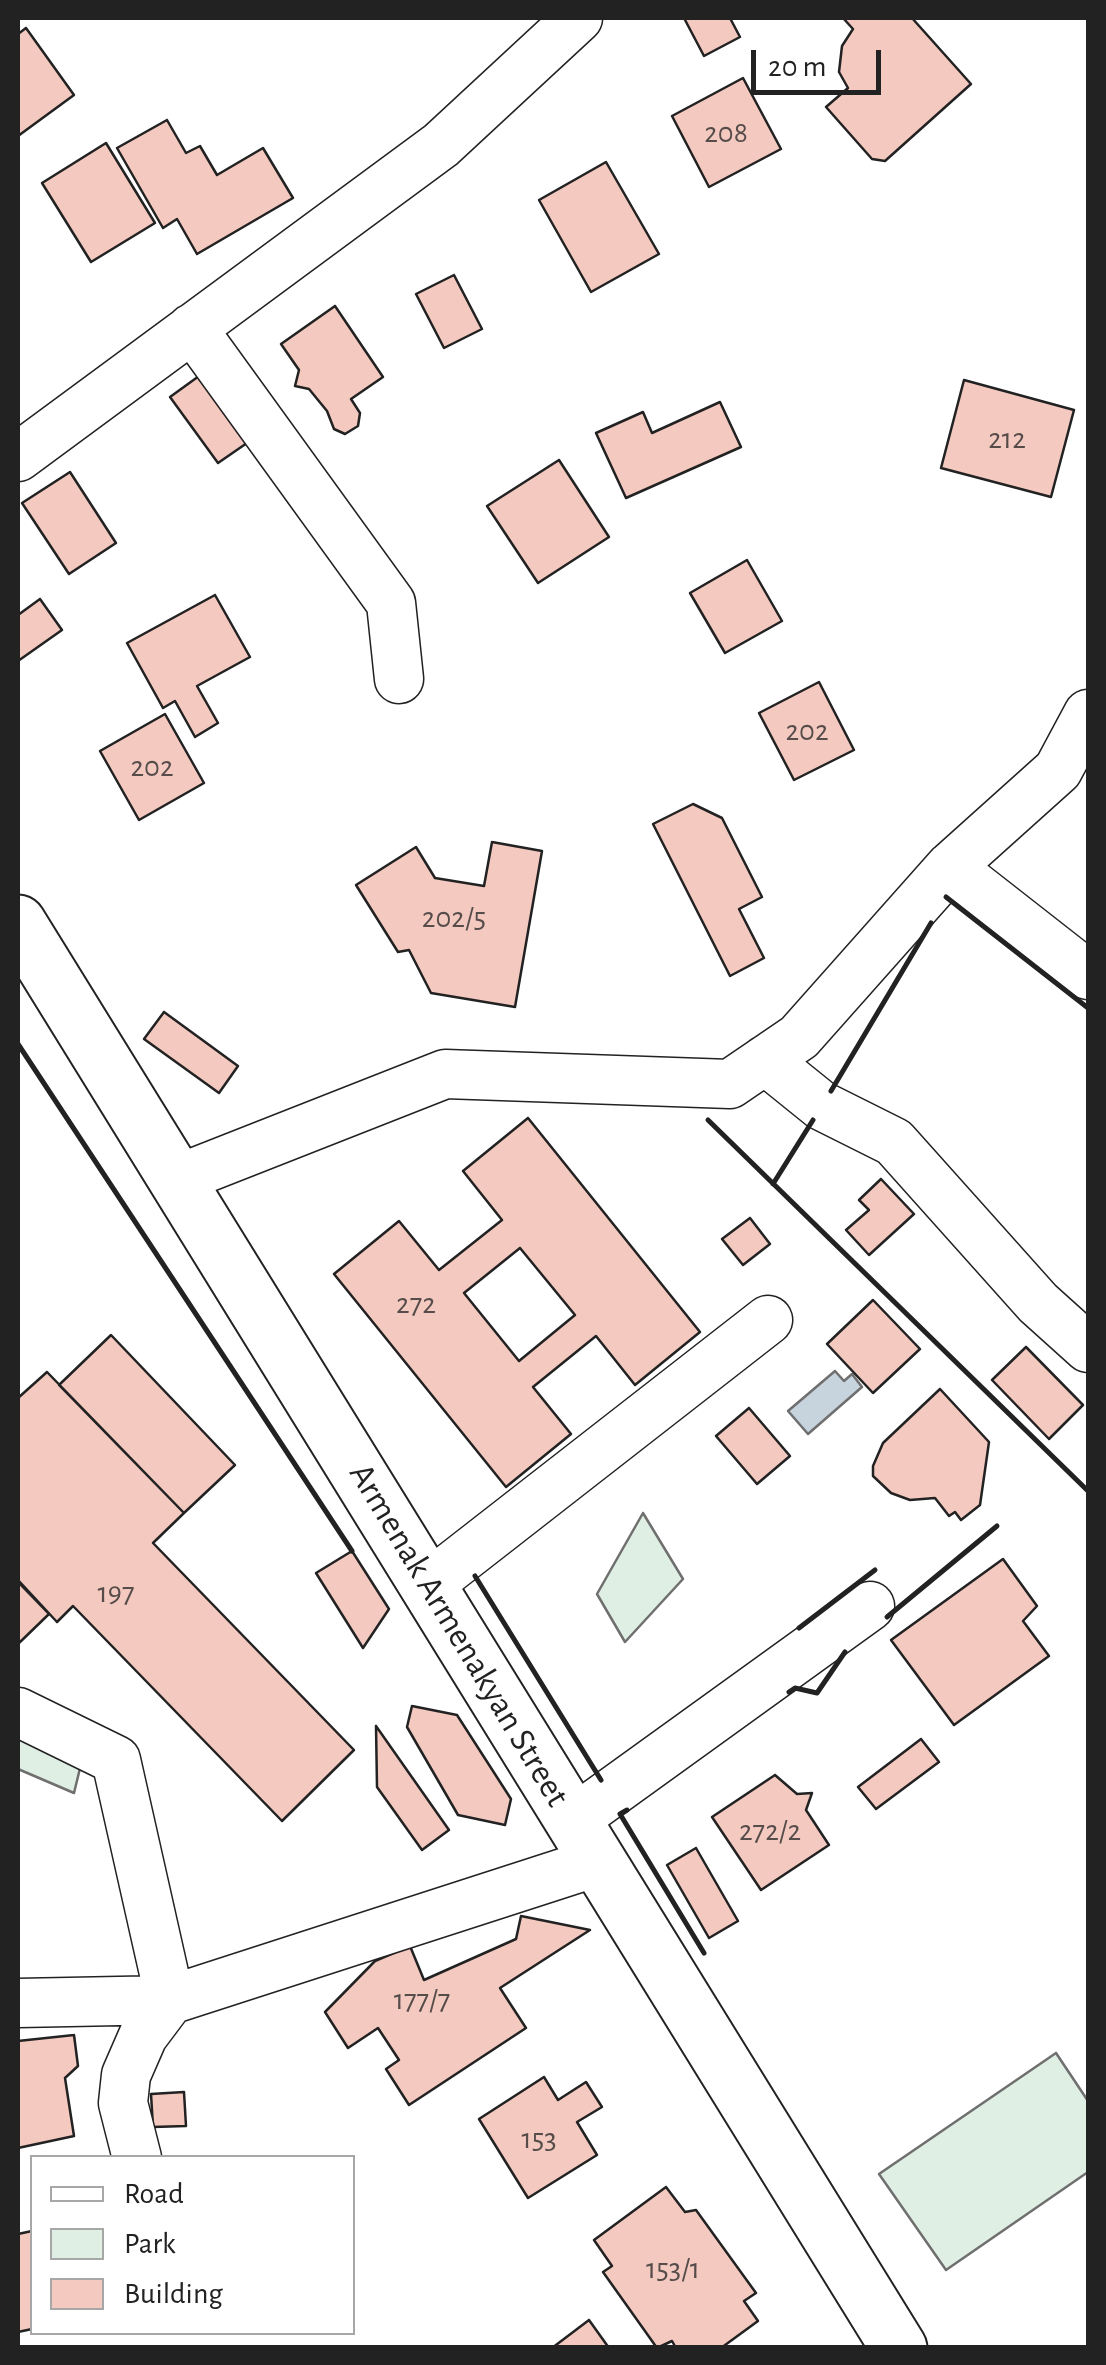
<!DOCTYPE html>
<style>
body{margin:0}
#map{position:relative;width:1106px;height:2365px;overflow:hidden;background:#fff;font-family:"Alegreya Sans",sans-serif}
canvas{display:block}
.frame{position:absolute;inset:0;border:20px solid #222;pointer-events:none}
.legend{position:absolute;left:30px;top:2155px;width:325px;height:180px;box-sizing:border-box;background:#fff;border:2px solid #a7a7a7;margin:0;padding:12px 18px;list-style:none;font-size:30px;color:#222}
.legend li{display:flex;align-items:center;gap:20px;height:50px}
.legend b{width:50px;border:2px solid #a7a7a7}
.scale{position:absolute;left:751px;top:50px;width:130px;height:45px;box-sizing:border-box;border:5px solid #222;border-top:0;padding-left:12px;font-size:30px;line-height:35px;white-space:nowrap;color:#222;-webkit-text-stroke:8px #fff;paint-order:stroke}
</style>
<div id="map">
<canvas width="1106" height="2365"></canvas>
<div class="frame"></div>
<ul class="legend">
<li><b style="height:12px;background:#fff"></b>Road</li>
<li><b style="height:28px;background:#e0efe3"></b>Park</li>
<li><b style="height:28px;background:#f3c9c0"></b>Building</li>
</ul>
<div class="scale">20 m</div>
</div>
<script>
const c = document.querySelector('canvas').getContext('2d');
c.lineJoin = 'round';
function paint(path, color) { c.fillStyle = color; c.fill(path, 'evenodd'); }
const toPath = rows => new Path2D(rows.map(r => 'M' + r).join(''));
function trace(path, color, width, dash) { c.strokeStyle = color; c.lineWidth = width; c.lineCap = dash ? 'butt' : 'round'; c.setLineDash(dash || []); c.stroke(path); }
function drawText(font, color, halo, rows, align = 'center') {
  c.font = font + ' "Alegreya Sans",sans-serif'; c.lineWidth = 8; c.setLineDash([]); c.textBaseline = 'middle'; c.strokeStyle = halo; c.fillStyle = color; for (const [text, x, y, turn = 0] of rows) {
    c.save(); c.translate(x, y); c.rotate((+turn || 0) * Math.PI / 180); c.textAlign = isNaN(turn) ? turn : align; if (halo) c.strokeText(text, 0, 0); c.fillText(text, 0, 0); c.restore();
  }
}
const green = toPath([
 [643,1513,683,1579,625,1642,597,1594,643,1513],
 [18,1731,82,1760,74,1793,18,1769,18,1731],
 [1056,2053,1088,2101,1088,2172,946,2270,879,2174,1056,2053]
]);
paint(green, '#e0efe3');
trace(green, '#6f6f6f', 2.5);
const water = toPath([
 [835,1371,844,1381,852,1374,862,1387,808,1434,788,1411,835,1371]
]);
paint(water, '#c7d3dd');
trace(water, '#6f6f6f', 2.5);
const building = toPath([
 [684,18,730,18,740,37,704,56,684,18],
 [843,18,912,18,971,84,885,161,872,159,826,107,848,88,839,72,842,46,853,29,843,18],
 [26,28,74,95,18,136,18,34,26,28],
 [743,78,781,149,709,187,672,116,743,78],
 [167,120,186,153,200,146,217,175,263,148,293,198,197,254,177,219,163,228,117,148,167,120],
 [106,143,155,223,91,262,42,183,106,143],
 [606,162,659,254,591,292,539,200,606,162],
 [454,275,482,329,444,348,416,294,454,275],
 [335,306,383,377,351,399,360,413,358,426,345,434,334,429,327,411,309,389,295,386,299,370,281,344,335,306],
 [199,376,247,443,218,463,170,397,199,376],
 [964,380,1074,410,1051,497,941,468,964,380],
 [720,402,741,447,626,498,596,433,643,412,652,433,720,402],
 [559,460,609,537,538,583,487,506,559,460],
 [70,472,116,543,69,574,22,503,70,472],
 [747,560,782,621,725,653,690,593,747,560],
 [215,595,250,657,197,686,218,723,195,737,175,701,163,708,127,643,215,595],
 [40,599,62,630,18,661,18,615,40,599],
 [819,682,854,750,794,780,759,713,819,682],
 [165,714,204,783,139,820,100,751,165,714],
 [693,804,722,818,762,897,739,909,764,958,730,976,653,824,693,804],
 [492,842,542,851,515,1007,431,993,409,950,398,952,356,885,416,847,435,878,484,886,492,842],
 [164,1012,238,1066,219,1093,144,1039,164,1012],
 [528,1118,700,1332,635,1385,596,1336,533,1387,571,1434,506,1487,334,1274,399,1221,439,1270,502,1220,463,1171,528,1118],
 [520,1248,575,1315,519,1361,464,1293,520,1248],
 [881,1179,914,1214,869,1255,846,1230,869,1210,859,1200,881,1179],
 [750,1218,770,1244,743,1265,722,1239,750,1218],
 [873,1300,920,1349,873,1393,827,1344,873,1300],
 [111,1335,235,1465,184,1513,59,1385,111,1335],
 [1026,1347,1083,1405,1049,1439,992,1380,1026,1347],
 [47,1372,184,1513,153,1543,354,1750,282,1821,73,1606,57,1622,18,1580,18,1398,47,1372],
 [940,1389,989,1442,980,1505,961,1520,955,1512,949,1516,935,1498,910,1500,891,1493,873,1476,873,1466,883,1443,940,1389],
 [749,1408,790,1456,757,1484,716,1436,749,1408],
 [352,1551,389,1609,363,1648,316,1573,352,1551],
 [1003,1559,1037,1606,1023,1621,1049,1656,954,1725,891,1640,1003,1559],
 [18,1582,49,1614,18,1644,18,1582],
 [412,1706,457,1715,511,1799,505,1825,458,1815,407,1727,412,1706],
 [376,1726,449,1830,422,1850,377,1787,376,1726],
 [921,1739,939,1762,876,1809,858,1787,921,1739],
 [775,1775,797,1794,812,1793,806,1810,829,1845,761,1890,712,1817,775,1775],
 [696,1848,738,1921,709,1938,667,1865,696,1848],
 [521,1916,590,1930,500,1988,526,2028,409,2105,386,2069,399,2060,378,2028,348,2048,325,2012,375,1961,410,1946,424,1980,516,1939,521,1916],
 [74,2035,78,2066,65,2078,74,2136,18,2148,18,2041,74,2035],
 [544,2077,558,2100,586,2082,602,2107,577,2122,597,2155,528,2198,479,2119,544,2077],
 [184,2092,186,2126,153,2127,151,2094,184,2092],
 [666,2187,685,2212,696,2210,756,2293,744,2301,758,2321,721,2348,676,2348,672,2341,657,2348,603,2272,612,2266,594,2240,666,2187],
 [32,2231,32,2329,18,2332,18,2234,32,2231],
 [589,2320,609,2348,552,2348,589,2320]
]);
paint(building, '#f3c9c0');
trace(building, '#222', 2.5);
const minor = toPath([
 [192,328,391,603,399,679],
 [18,457,441,145,578,18],
 [950,867,1088,975],
 [765,1060,822,1106,894,1142,1038,1303,1088,1348],
 [178,1179,445,1074,730,1084,799,1037,950,867,1058,770,1088,714],
 [428,1585,768,1320],
 [18,1712,116,1760,170,2000,143,2036,126,2075,123,2103,137,2158],
 [572,1821,870,1606],
 [18,2003,170,2000,597,1862]
]);
const major = toPath([
 [18,923,899,2348]
]);
trace(minor, '#222', 51);
trace(major, '#222', 59);
trace(minor, '#fff', 48);
trace(major, '#fff', 55);
trace(toPath([
 [946,897,1088,1008],
 [18,1044,352,1551],
 [831,1091,931,923],
 [708,1120,1088,1491],
 [773,1184,813,1120],
 [475,1576,601,1780],
 [887,1617,997,1526],
 [799,1628,875,1570],
 [789,1692,795,1688,817,1693,845,1652],
 [627,1810,620,1814,704,1953]
]), '#222', 5);
drawText('30px', '#564c4a', null, [
 ["208",726,133],
 ["212",1007,439],
 ["202",807,731],
 ["202",152,767],
 ["202/5",454,918],
 ["272",416,1304],
 ["197",116,1593],
 ["272/2",770,1831],
 ["177/7",422,2000],
 ["153",539,2139],
 ["153/1",673,2269]
]);
drawText('35px', '#222', '#fff', [
 ["Armenak Armenakyan Street",459,1635,59]
]);
</script>
